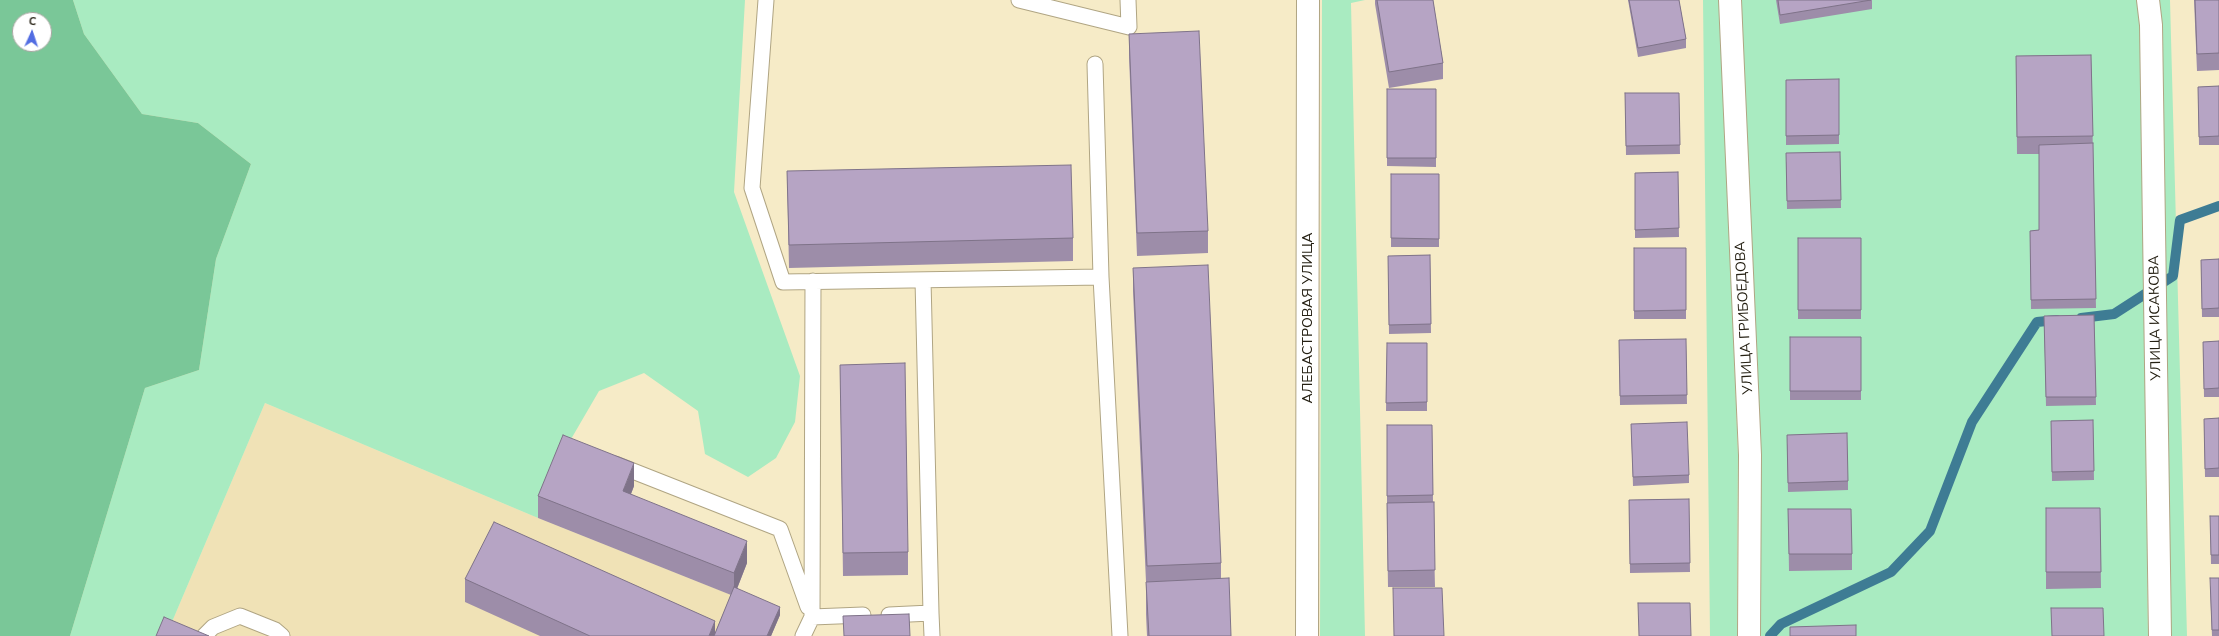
<!DOCTYPE html>
<meta charset="utf-8">
<style>
body{margin:0}
#map{position:relative;width:2219px;height:636px;overflow:hidden;background:#f6ebc7;font-family:Mulish,sans-serif}
canvas{display:block}
.north{position:absolute;left:12px;top:12px;width:40px;height:40px;box-sizing:border-box;background:#fff;border:1px solid #a8a6a1;border-radius:50%;rotate:3deg;font-size:11px;font-weight:700;line-height:16px;text-align:center;color:#252013}
.north::after{content:'';display:block;margin:auto;width:14px;height:18px;background:#526de2;clip-path:polygon(50% 0,100% 100%,50% 72%,0 100%)}
</style>
<div id="map">
<canvas width="2219" height="636"></canvas>
<div class="north">С</div>
</div>
<script>
const c = document.querySelector('canvas').getContext('2d');
c.lineJoin = 'round';
function paint(path, color) { c.fillStyle = color; c.fill(path, 'evenodd'); }
const toPath = rows => new Path2D(rows.map(r => 'M' + r).join(''));
function trace(path, color, width, dash) { c.strokeStyle = color; c.lineWidth = width; c.lineCap = dash ? 'butt' : 'round'; c.setLineDash(dash || []); c.stroke(path); }
function drawText(font, color, halo, rows, align = 'center') {
  c.font = font + ' Mulish,sans-serif'; c.lineWidth = 3.5; c.setLineDash([]); c.textBaseline = 'middle'; c.strokeStyle = halo; c.fillStyle = color; for (const [text, x, y, turn = 0] of rows) {
    c.save(); c.translate(x, y); c.rotate((+turn || 0) * Math.PI / 180); c.textAlign = isNaN(turn) ? turn : align; if (halo) c.strokeText(text, 0, 0); c.fillText(text, 0, 0); c.restore();
  }
}
paint(toPath([
 [265,403,538,518,734,596,718,636,166,636]
]), '#f0e2b6');
paint(toPath([
 [73,0,745,0,734,192,800,376,795,422,776,458,748,477,705,454,698,411,644,373,599,391,567,446,538,518,265,403,166,636,70,636,145,388,199,370,216,259,251,164,198,123,142,114,84,34],
 [1322,0,1365,0,1351,3,1365,636,1320,636],
 [1703,0,1720,0,1738,454,1737,636,1710,636],
 [1741,0,2139,0,2142,36,2148,636,1759,636,1761,455],
 [2158,0,2170,0,2187,636,2169,636]
]), '#a9ebc1');
paint(toPath([
 [0,0,73,0,84,34,142,114,198,123,251,164,216,259,199,370,145,388,70,636,0,636],
 [20,20,44,20,44,44,20,44]
]), '#7ac798');
trace(toPath([
 [2081,318,2114,314,2173,276,2180,220,2219,206],
 [1770,636,1781,624,1891,572,1930,531,1972,422,2037,322,2057,320]
]), '#3e7c94', 10);
const service = toPath([
 [766,0,752,188,783,282,1101,277,1120,636],
 [1019,0,1129,27,1128,0],
 [1095,64,1101,277],
 [615,464,780,529,808,607],
 [931,613,932,636],
 [889,615,931,613,923,280],
 [812,617,863,615],
 [204,636,213,627,240,616,275,630,282,636],
 [803,636,812,617,813,281]
]);
const minor = toPath([
 [1730,0,1750,455,1749,636],
 [2148,0,2151,25,2160,636],
 [1307,636,1308,0]
]);
trace(service, '#b0a583', 17);
trace(minor, '#b0a583', 24);
trace(service, '#fff', 15);
trace(minor, '#fff', 22);
paint(toPath([
 [1375,0,1433,0,1443,63,1443,79,1389,88,1375,4],
 [1628,0,1679,0,1686,39,1686,48,1638,57],
 [1776,0,1872,0,1872,9,1780,24],
 [2194,0,2219,0,2219,70,2197,71],
 [1129,34,1208,231,1208,253,1137,256,1129,56],
 [2091,55,2096,308,2031,309,2030,231,2039,230,2039,154,2017,154,2016,56],
 [1839,79,1839,144,1786,145,1786,80],
 [2219,86,2219,145,2199,145,2198,87],
 [1387,89,1436,89,1436,167,1387,166],
 [1625,93,1679,93,1680,154,1626,155],
 [1840,152,1841,208,1787,209,1786,162],
 [787,171,1073,238,1073,261,789,268],
 [1678,172,1679,237,1635,238,1635,173],
 [1391,174,1439,174,1439,247,1391,247],
 [1798,238,1861,238,1861,319,1798,319],
 [1634,248,1686,248,1686,319,1634,319],
 [1430,255,1431,333,1389,334,1388,256],
 [2219,259,2219,317,2202,317,2201,260],
 [1133,268,1221,563,1221,578,1231,636,1147,636,1146,614,1146,582,1133,291],
 [2094,315,2096,405,2046,406,2044,316],
 [1790,337,1861,337,1861,400,1790,400],
 [1686,339,1687,404,1620,405,1619,340],
 [2219,341,2219,397,2204,397,2203,342],
 [1387,343,1427,343,1427,411,1386,411],
 [840,365,908,552,908,575,843,576],
 [2219,418,2219,477,2205,477,2204,419],
 [2093,420,2094,480,2052,481,2051,421],
 [1631,424,1689,475,1689,483,1633,486],
 [1387,425,1432,425,1433,502,1435,587,1388,587,1387,519],
 [1787,444,1848,481,1848,490,1788,492],
 [634,486,631,494,747,563,737,589,780,615,771,636,540,636,465,602,465,579,715,633,731,595,538,518,538,496],
 [1689,499,1690,572,1630,573,1629,500],
 [2046,508,2100,508,2101,588,2046,589],
 [1788,509,1852,554,1852,570,1789,571],
 [2210,516,2219,516,2219,564,2211,564],
 [2219,578,2219,636,2212,636,2210,587]
]), '#9d8da9');
paint(toPath([
 [634,463,634,486,623,514,623,491],
 [747,541,747,563,734,596,734,573],
 [780,607,780,615,771,636,767,636],
 [715,621,715,636,709,636]
]), '#7f7389');
const building = toPath([
 [1377,0,1433,0,1443,63,1389,72,1377,0],
 [1629,0,1679,0,1686,39,1638,48,1629,0],
 [1778,0,1871,0,1780,15,1778,0],
 [2195,0,2219,0,2219,53,2197,54,2195,0],
 [1199,31,1208,231,1137,233,1129,34,1199,31],
 [2091,55,2093,136,2017,137,2016,56,2091,55],
 [1839,79,1839,135,1786,136,1786,80,1839,79],
 [2219,86,2219,136,2199,137,2198,87,2219,86],
 [1387,89,1436,89,1436,158,1387,158,1387,89],
 [1625,93,1679,93,1680,145,1626,146,1625,93],
 [2093,143,2096,299,2031,300,2030,231,2039,230,2039,145,2093,143],
 [1840,152,1841,200,1787,201,1786,153,1840,152],
 [1071,165,1073,238,789,245,787,171,1071,165],
 [1678,172,1679,228,1635,230,1635,173,1678,172],
 [1391,174,1439,174,1439,239,1391,238,1391,174],
 [1798,238,1861,238,1861,310,1798,310,1798,238],
 [1634,248,1686,248,1686,310,1634,311,1634,248],
 [1430,255,1431,324,1389,325,1388,256,1430,255],
 [2219,259,2219,308,2202,309,2201,260,2219,259],
 [1208,265,1221,563,1147,566,1133,268,1208,265],
 [2094,315,2096,397,2046,397,2044,316,2094,315],
 [1790,337,1861,337,1861,391,1790,391,1790,337],
 [1686,339,1687,395,1620,396,1619,340,1686,339],
 [2219,341,2219,388,2204,389,2203,342,2219,341],
 [1387,343,1427,343,1427,402,1386,403,1387,343],
 [905,363,908,552,843,553,840,365,905,363],
 [2219,418,2219,468,2205,469,2204,419,2219,418],
 [2093,420,2094,471,2052,472,2051,421,2093,420],
 [1687,422,1689,475,1633,477,1631,424,1687,422],
 [1387,425,1432,425,1433,495,1387,496,1387,425],
 [1847,433,1848,481,1788,483,1787,435,1847,433],
 [563,435,634,463,623,491,747,541,734,573,538,496,563,435],
 [1689,499,1690,563,1630,564,1629,500,1689,499],
 [1434,502,1435,570,1388,571,1387,503,1434,502],
 [2046,508,2100,508,2101,572,2046,572,2046,508],
 [1788,509,1851,509,1852,554,1789,554,1788,509],
 [2210,516,2219,516,2219,555,2211,555,2210,516],
 [494,522,715,621,709,636,590,636,465,579,494,522],
 [1229,578,1231,636,1149,636,1146,582,1229,578],
 [2210,578,2219,578,2219,630,2212,630,2210,578],
 [734,587,780,607,767,636,714,636,734,587],
 [1393,588,1442,588,1444,636,1394,636,1393,588],
 [1638,603,1690,603,1691,636,1639,636,1638,603],
 [2051,608,2103,608,2104,636,2052,636,2051,608],
 [909,614,910,636,844,636,843,616,909,614],
 [164,617,209,636,156,636,164,617],
 [1856,625,1856,636,1790,636,1790,627,1856,625]
]);
paint(building, '#b6a4c4');
trace(building, '#7f7389', 1);
drawText('14px', '#252013', '#fff', [
 ["АЛЕБАСТРОВАЯ УЛИЦА",1308,318,-90],
 ["УЛИЦА ГРИБОЕДОВА",1744,318,-93],
 ["УЛИЦА ИСАКОВА",2155,318,-91]
]);
</script>
